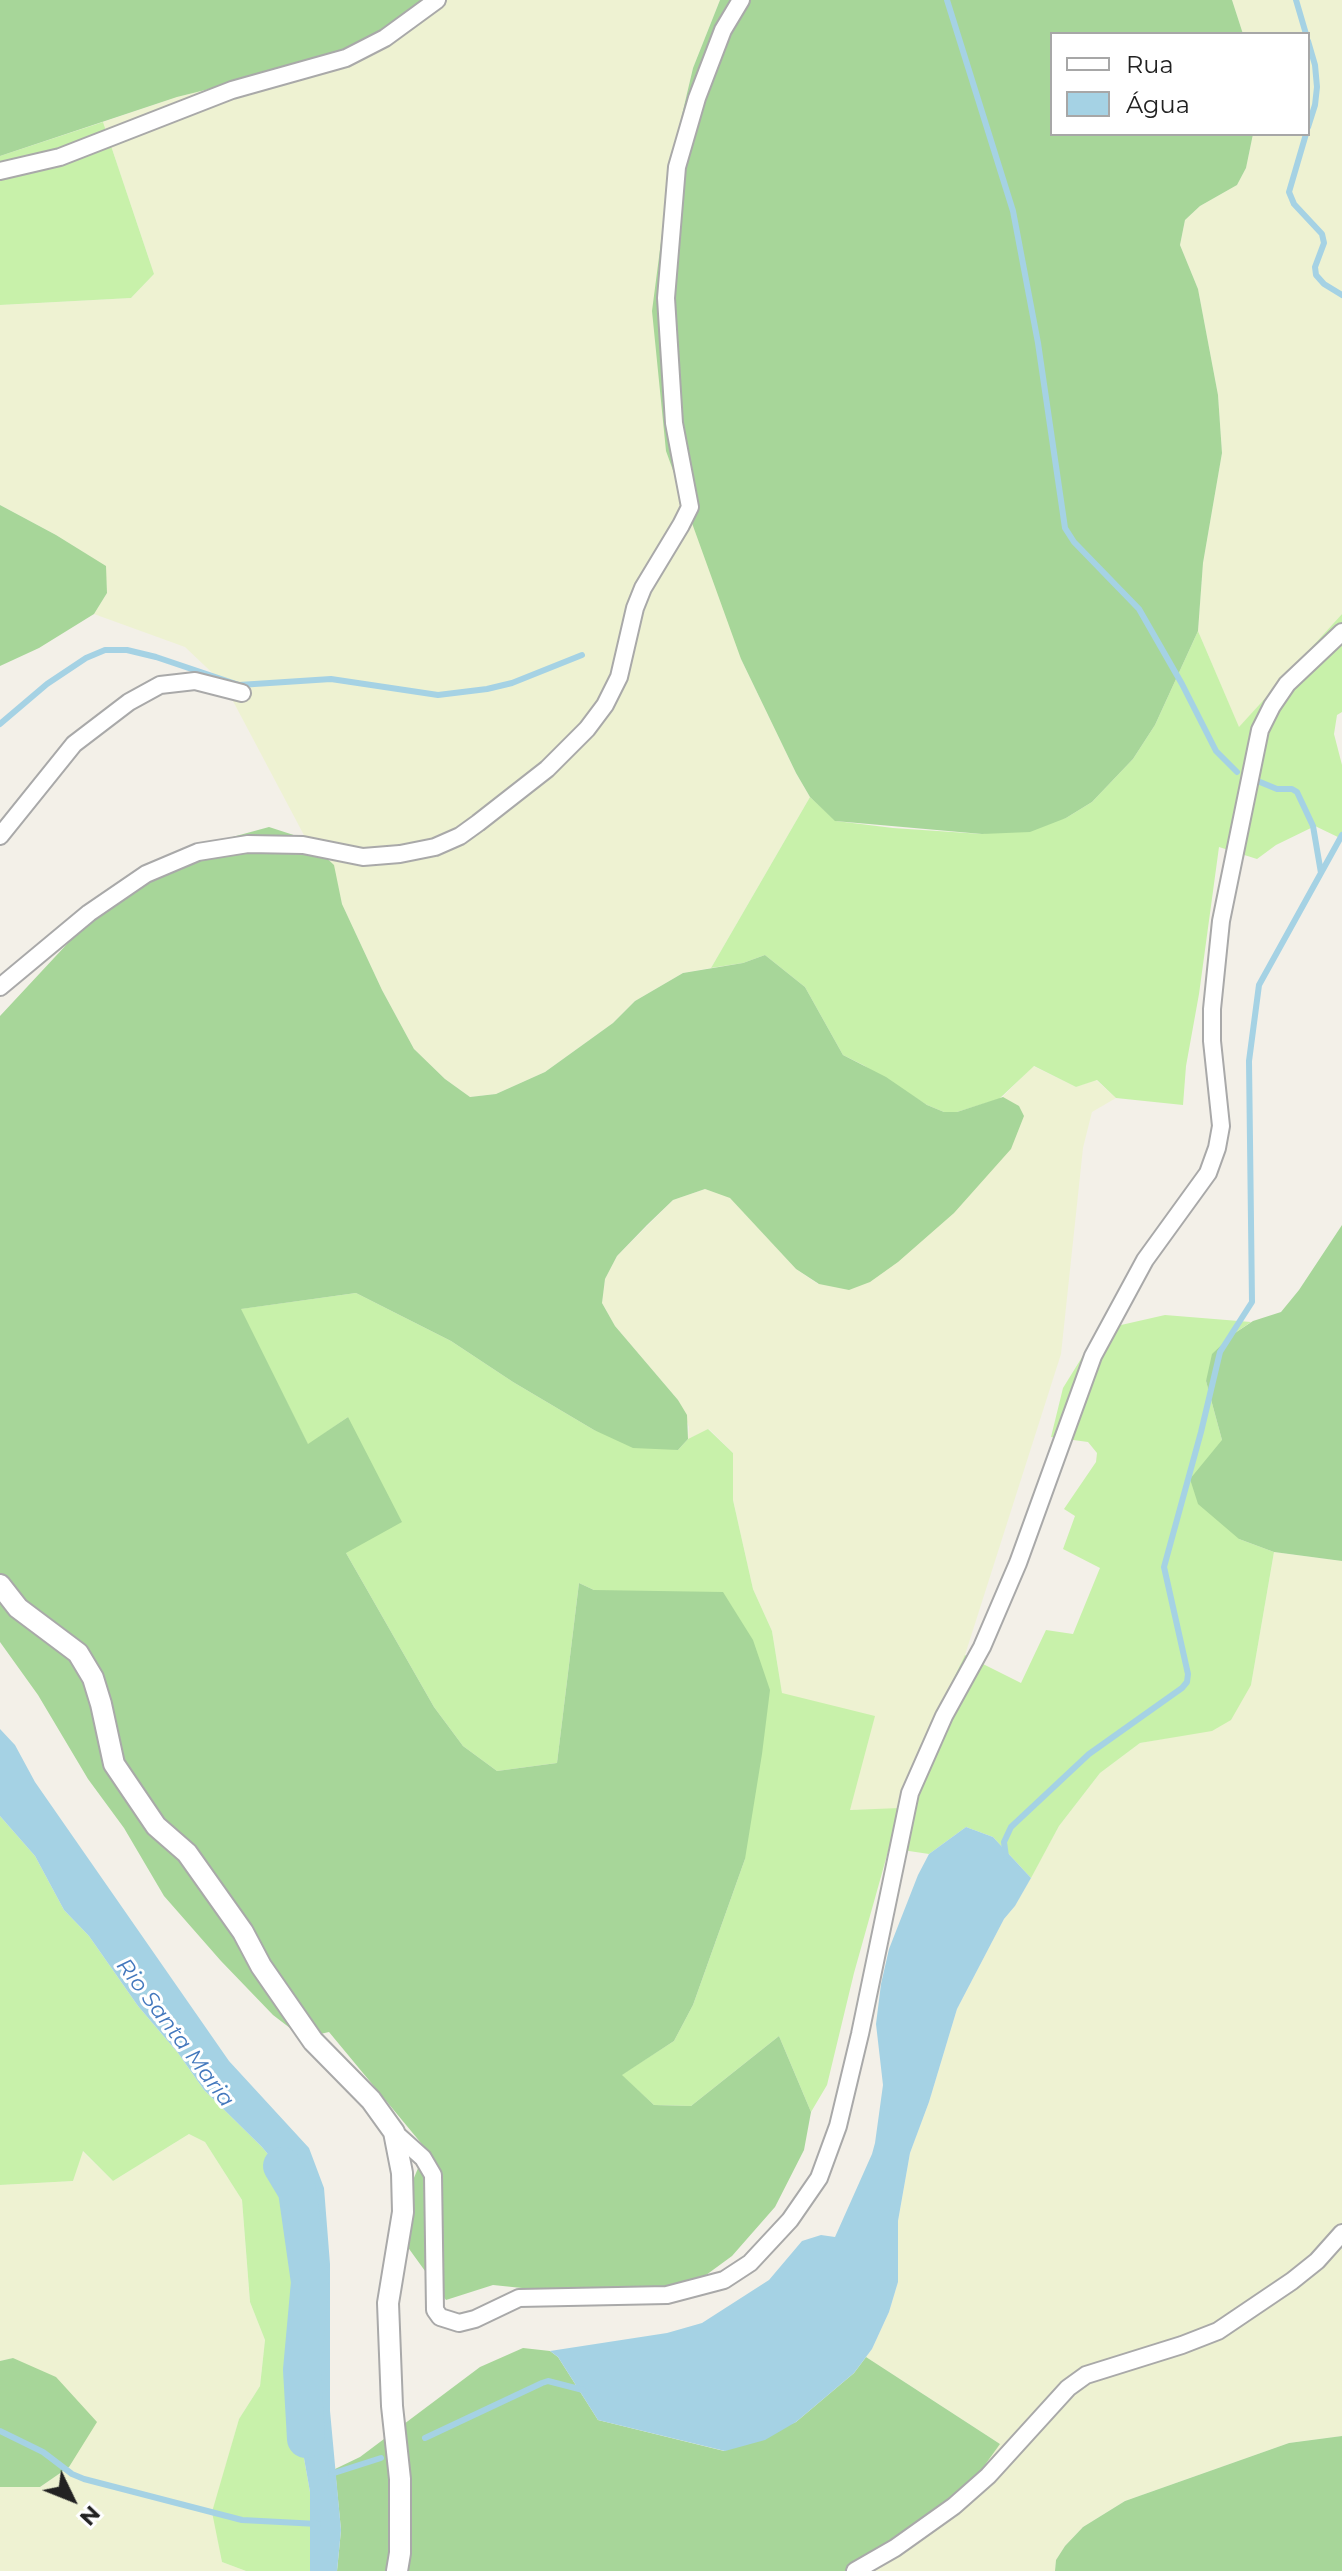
<!DOCTYPE html>
<meta charset="utf-8">
<style>
body{margin:0}
#map{position:relative;width:1342px;height:2571px;overflow:hidden;background:#f3f0e8;font-family:Montserrat,sans-serif}
canvas{display:block}
.legend{position:absolute;left:1050px;top:32px;width:260px;height:104px;box-sizing:border-box;background:#fff;border:2px solid #a7a7a7;margin:0;padding:10px 14px;list-style:none;font-size:24px;color:#222}
.legend li{display:flex;align-items:center;gap:16px;height:40px}
.legend b{width:40px;border:2px solid #a7a7a7}
.north{position:absolute;left:32px;top:2459px;width:80px;height:80px;-webkit-text-stroke:6px #fff;paint-order:stroke;rotate:133deg;font-size:22px;font-weight:700;line-height:32px;text-align:center;color:#222}
.north::after{content:'';display:block;margin:auto;width:28px;height:36px;background:#222;clip-path:polygon(50% 0,100% 100%,50% 72%,0 100%)}
</style>
<div id="map">
<canvas width="1342" height="2571"></canvas>
<ul class="legend">
<li><b style="height:10px;background:#fff"></b>Rua</li>
<li><b style="height:22px;background:#a5d2e4"></b>Água</li>
</ul>
<div class="north">N</div>
</div>
<script>
const c = document.querySelector('canvas').getContext('2d');
c.lineJoin = 'round';
function paint(path, color) { c.fillStyle = color; c.fill(path, 'evenodd'); }
const toPath = rows => new Path2D(rows.map(r => 'M' + r).join(''));
function trace(path, color, width, dash) { c.strokeStyle = color; c.lineWidth = width; c.lineCap = dash ? 'butt' : 'round'; c.setLineDash(dash || []); c.stroke(path); }
function drawText(font, color, halo, rows, align = 'center') {
  c.font = font + ' Montserrat,sans-serif'; c.lineWidth = 6; c.setLineDash([]); c.textBaseline = 'middle'; c.strokeStyle = halo; c.fillStyle = color; for (const [text, x, y, turn = 0] of rows) {
    c.save(); c.translate(x, y); c.rotate((+turn || 0) * Math.PI / 180); c.textAlign = isNaN(turn) ? turn : align; if (halo) c.strokeText(text, 0, 0); c.fillText(text, 0, 0); c.restore();
  }
}
paint(toPath([
 [426,0,720,0,693,68,672,157,741,659,796,773,810,797,711,968,683,973,635,1001,613,1023,545,1072,496,1094,470,1097,445,1079,414,1049,382,990,342,904,333,865,306,839,224,684,185,647,94,614,107,593,105,566,56,535,0,505,0,305,131,298,154,274,103,122,177,97,286,70],
 [1232,0,1342,0,1342,614,1239,728,1198,631,1203,563,1222,453,1218,395,1198,289,1180,245,1185,220,1200,206,1237,185,1246,168,1253,134,1308,134,1308,34,1243,34],
 [1033,1066,1076,1087,1096,1080,1116,1098,1092,1112,1083,1148,1061,1354,965,1655,922,1743,900,1809,849,1810,782,1693,772,1631,753,1589,733,1500,733,1453,709,1429,688,1439,689,1427,678,1400,615,1326,602,1303,605,1279,617,1256,673,1200,705,1189,730,1197,796,1269,818,1284],
 [1274,1552,1342,1561,1342,2436,1289,2443,1125,2501,1083,2527,1065,2546,1056,2560,1055,2571,868,2571,1000,2444,866,2357,872,2349,889,2312,898,2282,898,2221,910,2153,929,2102,957,2009,1004,1919,1015,1906,1059,1826,1100,1773,1140,1743,1172,1737,1251,1685],
 [189,2134,205,2142,242,2200,250,2302,265,2340,260,2386,239,2419,213,2512,222,2562,246,2571,0,2571,0,2487,40,2487,69,2467,13,2358,0,2361,0,2185,73,2181,82,2151,113,2181]
]), '#eef2d2');
paint(toPath([
 [103,122,154,274,131,298,0,305,0,156],
 [1342,614,1342,712,1337,715,1334,734,1342,765,1342,839,1315,826,1276,845,1257,859,1219,847,1199,994,1186,1066,1183,1105,1116,1098,1097,1080,1076,1087,1034,1066,999,1099,957,1112,944,1112,927,1105,863,1065,843,1055,805,987,765,955,743,963,711,968,810,797,836,821,893,828,982,834,1066,818,1092,802,1133,759,1155,725,1198,631,1239,727],
 [356,1293,451,1341,513,1382,594,1430,678,1450,688,1439,708,1429,733,1453,733,1500,753,1589,772,1631,782,1693,875,1716,850,1810,900,1808,922,1743,965,1655,1021,1683,1046,1630,1073,1634,1100,1568,1063,1549,1075,1516,1064,1509,1096,1462,1097,1453,1088,1442,1051,1437,1063,1388,1084,1354,1121,1325,1165,1315,1251,1322,1232,1335,1206,1381,1222,1440,1239,1539,1274,1552,1251,1685,1231,1720,1212,1731,1140,1743,1100,1773,1059,1826,1031,1878,993,1837,966,1827,929,1854,889,1848,854,1973,827,2085,811,2112,779,2036,691,2106,654,2105,621,2075,674,2041,693,2005,745,1859,594,1590,579,1583,557,1763,497,1771,463,1746,434,1707,346,1553,348,1417,308,1445,240,1309],
 [0,1816,35,1856,64,1910,89,1936,138,2006,178,2053,204,2090,262,2147,286,2176,295,2192,306,2240,309,2269,302,2359,302,2447,310,2492,310,2571,246,2571,222,2562,212,2512,239,2419,260,2386,265,2340,250,2302,242,2200,205,2142,189,2134,113,2181,83,2151,73,2181,0,2185]
]), '#c8f1aa');
paint(toPath([
 [0,0,426,0,420,7,352,48,286,70,177,97,0,156],
 [720,0,1232,0,1243,34,1052,34,1052,134,1253,134,1246,168,1237,185,1200,206,1185,220,1180,245,1198,289,1218,395,1222,453,1203,563,1198,631,1155,725,1133,759,1092,802,1066,818,1030,832,982,834,835,821,810,797,796,773,741,659,666,451,652,311,672,157,693,68],
 [0,505,56,535,106,566,107,593,94,614,39,648,0,666],
 [269,827,306,839,334,865,342,904,382,990,414,1049,445,1079,470,1097,496,1094,545,1072,613,1023,635,1001,683,973,743,963,765,955,805,987,843,1055,886,1077,927,1105,944,1112,957,1112,1003,1097,1019,1106,1024,1116,1011,1149,954,1213,898,1262,870,1282,849,1290,819,1284,796,1269,730,1198,705,1189,673,1200,647,1225,617,1256,605,1279,602,1303,615,1326,678,1400,687,1415,688,1439,678,1450,633,1448,594,1430,513,1382,451,1341,356,1293,241,1309,308,1444,348,1417,402,1522,346,1553,434,1707,463,1746,497,1771,557,1763,579,1583,594,1590,723,1592,753,1640,770,1690,762,1754,745,1859,693,2005,674,2041,622,2075,654,2105,691,2106,779,2036,811,2112,804,2150,775,2207,732,2256,687,2289,551,2291,493,2285,446,2300,399,2235,406,2197,426,2149,329,2032,303,2038,273,2015,221,1961,164,1896,124,1828,88,1779,38,1695,0,1642,0,1016,95,914,203,845],
 [1342,1225,1342,1561,1274,1552,1239,1539,1198,1504,1190,1479,1222,1440,1206,1381,1212,1354,1232,1335,1253,1321,1281,1312,1299,1290],
 [523,2348,550,2351,558,2357,598,2420,724,2451,796,2422,854,2373,866,2357,1000,2444,956,2505,868,2571,337,2571,341,2530,335,2469,360,2457,480,2367],
 [13,2358,56,2377,97,2422,69,2467,40,2487,0,2487,0,2361],
 [1342,2436,1342,2571,1055,2571,1056,2560,1065,2546,1083,2527,1125,2501,1289,2443]
]), '#a7d699');
paint(toPath([
 [0,1729,15,1745,35,1782,229,2061,309,2148,324,2188,330,2264,330,2411,341,2530,337,2571,310,2571,310,2492,302,2447,302,2358,309,2269,306,2240,295,2192,286,2176,262,2147,204,2090,178,2053,138,2006,89,1936,64,1910,35,1856,0,1816],
 [966,1827,993,1837,1031,1878,1015,1906,1004,1919,957,2009,929,2102,910,2153,898,2221,898,2282,889,2312,872,2349,854,2373,796,2422,765,2440,725,2451,598,2420,558,2357,550,2351,667,2333,702,2323,769,2280,802,2241,821,2235,835,2237,872,2154,875,2143,883,2085,876,2024,881,1984,889,1949,918,1875,929,1854]
]), '#a5d2e4');
trace(toPath([
 [947,0,1013,211,1038,343,1065,528,1074,542,1139,609,1182,684,1216,751,1237,772],
 [1296,0,1306,34],
 [1308,41,1315,65,1317,87,1315,105,1308,127],
 [1306,134,1289,192,1294,204,1322,234,1324,243,1315,267,1316,275,1324,284,1342,295],
 [0,724,47,684,86,658,105,650,127,650,156,657,239,685,331,679,438,695,487,689,512,683,582,655],
 [1260,782,1277,789,1292,789,1297,792,1313,826,1321,873],
 [1006,1857,1004,1842,1011,1827,1089,1754,1182,1688,1187,1682,1188,1674,1164,1567,1201,1432,1220,1352,1252,1302,1249,1061,1259,985,1342,835],
 [0,2431,43,2452,72,2474,84,2479,242,2520,318,2524],
 [425,2438,542,2383,548,2381,583,2390],
 [331,2474,381,2458]
]), '#a5d2e4', 6);
trace(toPath([
 [282,2166,297,2191,310,2282,302,2370,306,2439]
]), '#a5d2e4', 38);
const minor = toPath([
 [0,171,60,157,232,90,346,58,385,38,437,0],
 [0,836,74,744,129,702,160,685,195,681,242,693],
 [0,987,89,913,146,874,198,852,248,844,303,845,363,857,400,854,435,847,460,836,478,823,547,769,587,729,605,705,619,677,635,608,643,588,681,525,690,507,674,423,666,298,677,167,697,98,723,30,741,0],
 [394,2132,423,2158,433,2175,435,2310,440,2317,459,2323,475,2319,519,2298,667,2295,724,2280,750,2263,790,2220,819,2178,838,2126,860,2034,910,1793,944,1716,982,1647,1018,1563,1093,1356,1145,1260,1208,1173,1217,1148,1221,1126,1212,1041,1212,1009,1221,921,1260,730,1272,706,1287,684,1342,632],
 [855,2571,895,2548,954,2506,988,2476,1068,2388,1086,2375,1182,2345,1218,2331,1292,2281,1317,2261,1342,2233]
]);
const tertiary = toPath([
 [0,1585,18,1608,78,1653,93,1678,101,1704,114,1764,156,1826,187,1853,243,1932,261,1966,313,2041,371,2100,394,2132,402,2173,403,2212,388,2303,392,2406,400,2479,400,2553,397,2571]
]);
trace(minor, '#a9a9a9', 20);
trace(tertiary, '#a9a9a9', 24);
trace(minor, '#fff', 16);
trace(tertiary, '#fff', 20);
drawText('italic 22px', '#4378bd', '#fff', [
 ["Rio Santa Maria",175,2033,53]
]);
</script>
